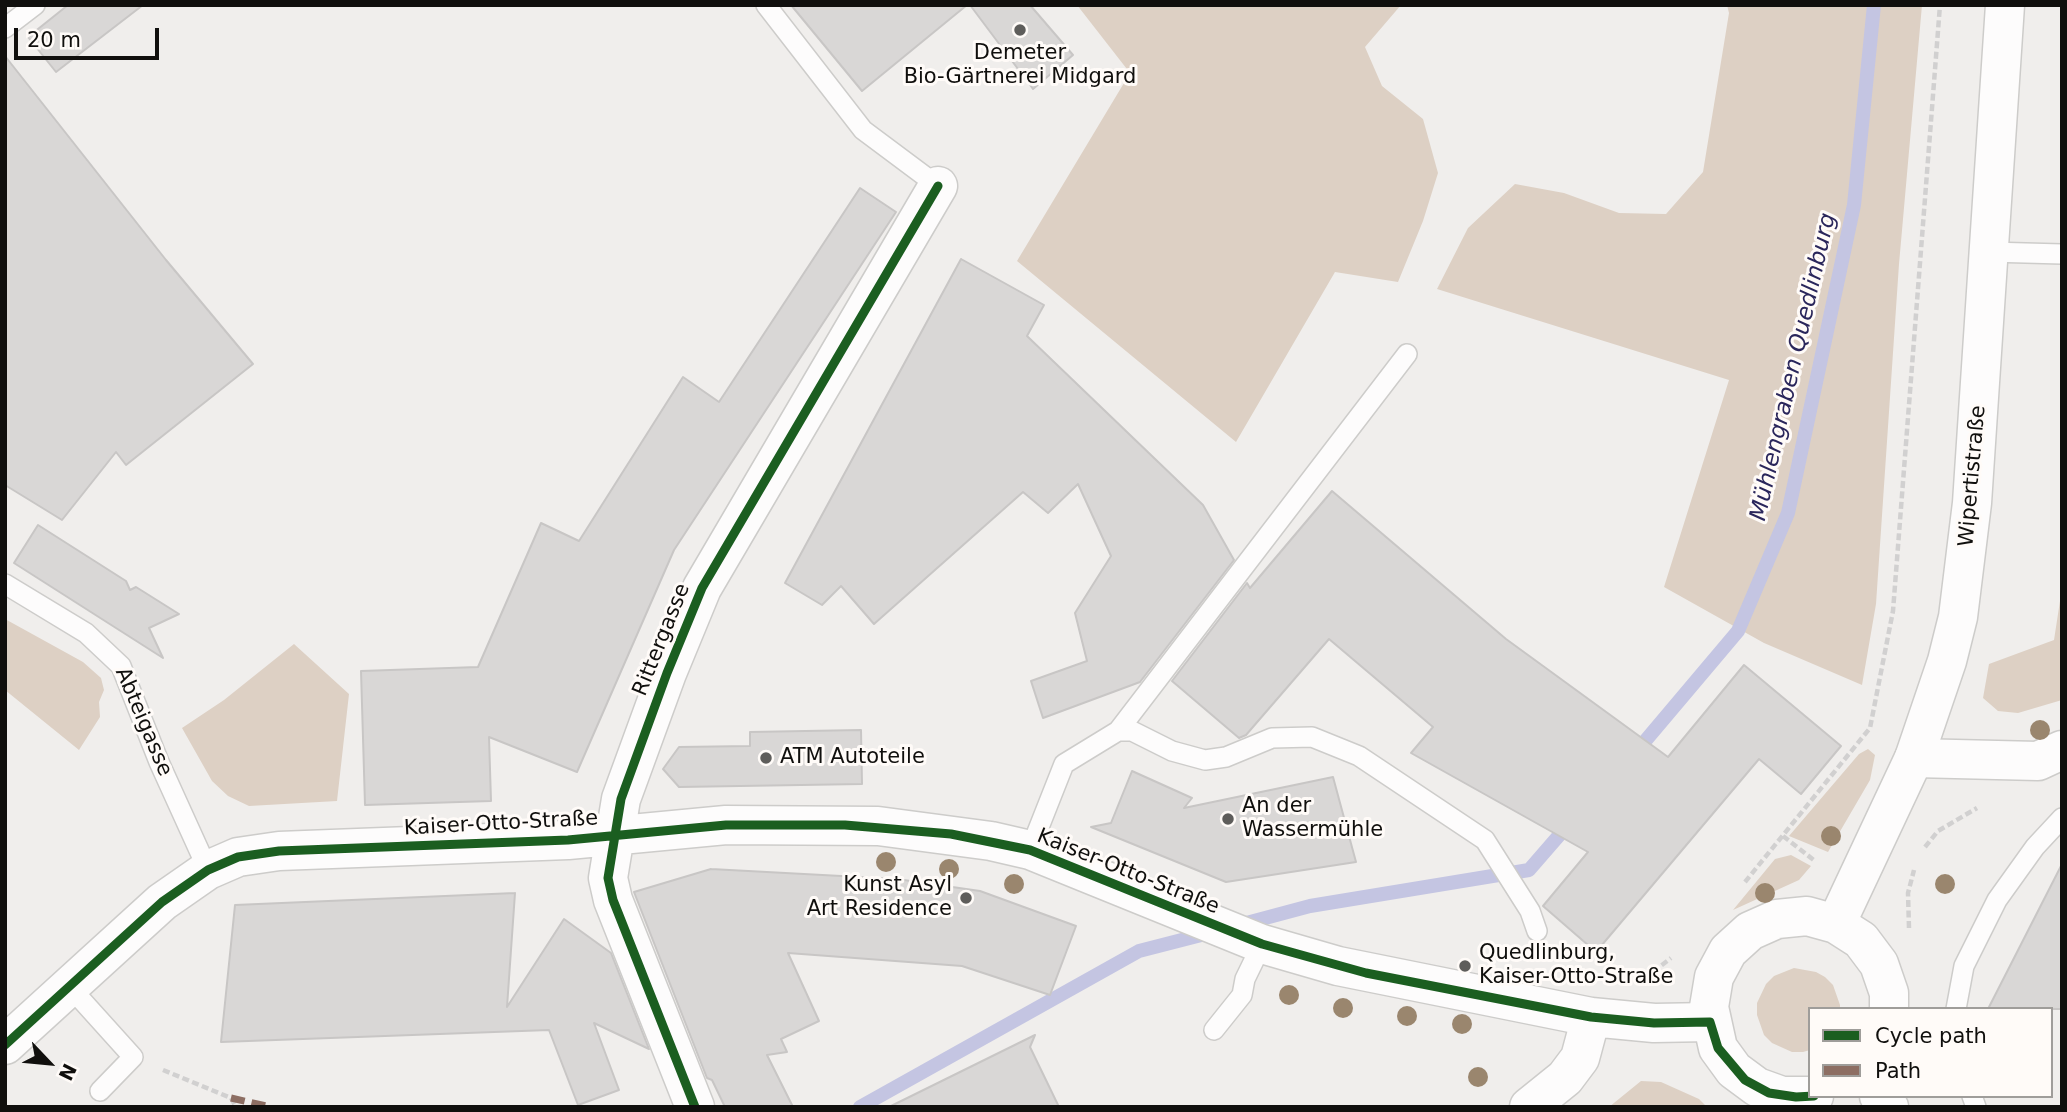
<!DOCTYPE html>
<meta charset="utf-8">
<style>
body{margin:0}
#map{position:relative;width:2067px;height:1112px;overflow:hidden;background:#f0eeec;font-family:"DejaVu Sans",sans-serif}
canvas{display:block}
.frame{position:absolute;inset:0;border:7px solid #100f0d;pointer-events:none}
.legend{position:absolute;left:1808px;top:1007px;width:245px;height:91px;box-sizing:border-box;background:#fffbf8;border:2px solid #9f9d9a;margin:0;padding:9px 12px;list-style:none;font-size:21px;color:#100f0d}
.legend li{display:flex;align-items:center;gap:14px;height:35px}
.legend b{width:35px;border:2px solid #9f9d9a}
.north{position:absolute;left:14px;top:1028px;width:70px;height:70px;-webkit-text-stroke:5px #fffbf8;paint-order:stroke;rotate:116deg;font-size:19px;font-weight:700;line-height:28px;text-align:center;color:#100f0d}
.north::after{content:'';display:block;margin:auto;width:24px;height:32px;background:#100f0d;clip-path:polygon(50% 0,100% 100%,50% 72%,0 100%)}
.scale{position:absolute;left:14px;top:28px;width:145px;height:32px;box-sizing:border-box;border:4px solid #100f0d;border-top:0;padding-left:9px;font-size:21px;line-height:24px;white-space:nowrap;color:#100f0d;-webkit-text-stroke:5px #fffbf8;paint-order:stroke}
</style>
<div id="map">
<canvas width="2067" height="1112"></canvas>
<div class="frame"></div>
<ul class="legend">
<li><b style="height:9px;background:#1b5e20"></b>Cycle path</li>
<li><b style="height:9px;background:#8d6e63"></b>Path</li>
</ul>
<div class="north">N</div>
<div class="scale">20 m</div>
</div>
<script>
const c = document.querySelector('canvas').getContext('2d');
c.lineJoin = 'round';
function paint(path, color) { c.fillStyle = color; c.fill(path, 'evenodd'); }
const toPath = rows => new Path2D(rows.map(r => 'M' + r).join(''));
function trace(path, color, width, dash) { c.strokeStyle = color; c.lineWidth = width; c.lineCap = dash ? 'butt' : 'round'; c.setLineDash(dash || []); c.stroke(path); }
function drawText(font, color, halo, rows, align = 'center') {
  c.font = font + ' "DejaVu Sans",sans-serif'; c.lineWidth = 6; c.setLineDash([]); c.textBaseline = 'middle'; c.strokeStyle = halo; c.fillStyle = color; for (const [text, x, y, turn = 0] of rows) {
    c.save(); c.translate(x, y); c.rotate((+turn || 0) * Math.PI / 180); c.textAlign = isNaN(turn) ? turn : align; if (halo) c.strokeText(text, 0, 0); c.fillText(text, 0, 0); c.restore();
  }
}
paint(toPath([
 [1077,5,1401,5,1365,47,1382,86,1423,119,1438,173,1423,221,1398,282,1335,272,1236,442,1017,261,1130,73],
 [1727,5,1922,5,1899,264,1876,604,1862,685,1764,643,1664,587,1729,380,1437,289,1468,228,1515,184,1564,193,1619,213,1666,214,1703,172,1729,13],
 [2062,588,2062,700,2018,713,1998,711,1983,698,1989,664,2054,640],
 [5,619,83,662,101,678,104,690,99,702,100,717,79,750,5,690],
 [294,644,349,694,337,801,249,806,228,796,212,781,182,728,224,700],
 [1868,749,1875,755,1870,780,1828,852,1789,836,1859,754],
 [1791,855,1811,866,1799,880,1733,910,1775,859],
 [1794,968,1816,972,1825,977,1833,985,1840,1005,1840,1009,1810,1009,1810,1050,1803,1052,1792,1052,1772,1043,1764,1035,1757,1015,1757,1003,1766,984,1774,976],
 [1641,1081,1661,1082,1699,1099,1707,1107,1609,1107]
]), '#ddd0c4');
trace(toPath([
 [1646,740,1738,631,1788,513,1854,205,1874,5],
 [1239,925,1310,906,1529,870,1562,832],
 [860,1107,1139,951,1209,933]
]), '#c4c5e2', 14);
const building = toPath([
 [68,5,143,5,56,72,28,37,68,5],
 [791,5,967,5,862,91,791,5],
 [970,5,1030,5,1073,55,1033,89,970,5],
 [5,56,166,260,253,364,126,465,116,452,62,520,5,485,5,56],
 [860,188,896,212,674,550,577,772,489,737,491,801,365,805,361,671,478,667,541,523,579,541,683,377,719,402,860,188],
 [961,259,1044,305,1027,336,1203,505,1234,560,1140,682,1043,718,1031,681,1087,661,1075,613,1111,556,1078,484,1048,513,1023,492,874,624,841,586,822,605,785,583,961,259],
 [1332,491,1506,639,1668,757,1744,665,1841,746,1801,794,1759,759,1596,952,1543,906,1588,852,1411,753,1433,727,1329,639,1246,735,1239,738,1172,681,1247,583,1250,588,1332,491],
 [38,525,126,581,130,590,136,587,179,614,149,628,163,658,14,563,38,525],
 [861,730,862,784,679,787,663,769,679,747,750,746,750,732,861,730],
 [1132,771,1192,798,1184,808,1333,777,1356,862,1226,882,1091,827,1111,823,1132,771],
 [2062,864,2062,1009,1988,1009,2062,864],
 [711,869,897,879,980,891,1076,926,1050,995,962,966,788,953,819,1021,781,1039,787,1052,767,1055,793,1107,725,1107,712,1080,707,1078,634,892,711,869],
 [515,893,507,1007,564,919,611,953,649,1049,594,1023,619,1090,578,1105,549,1030,221,1042,235,905,515,893],
 [1035,1035,1030,1047,1059,1107,889,1107,1035,1035]
]);
paint(building, '#d9d7d6');
trace(building, '#c8c6c5', 2);
const lane = toPath([
 [766,5,863,130,938,186],
 [5,28,35,5],
 [1989,252,2062,254],
 [5,584,86,633,121,666,159,762,208,870],
 [1118,731,1407,354],
 [1030,850,1064,764,1118,731,1132,731,1172,751,1205,760,1226,757,1272,738,1312,737,1359,756,1485,840,1530,911,1537,931],
 [69,986,133,1057,100,1091],
 [1956,1009,1964,966,1997,900,2035,847,2062,818],
 [1214,1030,1242,995,1245,979,1262,944],
 [1972,1096,1976,1107]
]);
const street = toPath([
 [1914,758,2038,761,2062,750],
 [5,1045,162,902,208,870,238,857,279,851,568,840,726,825,878,826,991,841,1030,850,1262,944,1338,966,1591,1017,1654,1023,1710,1022],
 [695,1107,613,900,608,878,621,799,667,673,702,588,938,186],
 [1529,1107,1565,1078,1580,1058,1591,1017]
]);
const secondary = toPath([
 [1836,924,1914,758,1947,661,1958,617,1972,503,2005,5],
 [1814,1096,1782,1096,1757,1087,1734,1070,1718,1048,1709,1007,1714,977,1728,951,1750,931,1777,919,1807,916,1836,924,1861,940,1879,964,1889,993,1889,1009],
 [1879,1096,1889,1107]
]);
trace(lane, '#cdccca', 22);
trace(street, '#cdccca', 41);
trace(secondary, '#cdccca', 41);
trace(toPath([
 [1783,836,1815,861],
 [1925,847,1938,831,1977,808],
 [1745,882,1870,728,1893,611,1940,5],
 [1909,928,1908,893,1914,870],
 [1643,974,1654,971,1671,958],
 [163,1070,231,1098,236,1107]
]), '#d1d0d0', 4.5, [7, 3.5]);
trace(lane, '#fdfcfc', 19);
trace(street, '#fdfcfc', 38);
trace(secondary, '#fdfcfc', 38);
trace(toPath([
 [231,1098,271,1107]
]), '#8d6e63', 7, [14, 7]);
trace(toPath([
 [5,1045,162,902,208,870,238,857,279,851,568,840,726,825,845,825,951,834,1030,850,1262,944,1366,973,1591,1017,1654,1023,1710,1022,1718,1048,1745,1080,1769,1093,1796,1097,1814,1096],
 [695,1107,613,900,608,878,621,799,667,673,702,588,938,186]
]), '#1b5e20', 9);
c.fillStyle = '#9a866e';
for (const [x, y] of [
 [2040,730],
 [1831,836],
 [886,862],
 [949,869],
 [1014,884],
 [1945,884],
 [1765,893],
 [1289,995],
 [1343,1008],
 [1407,1016],
 [1462,1024],
 [1478,1077]
]) { c.beginPath(); c.arc(x, y, 10, 0, 2 * Math.PI); c.fill(); }
for (const [x, y, r, color] of [
 [1020,30,7,"#5e5d5b"],
 [766,758,7,"#5e5d5b"],
 [1228,819,7,"#5e5d5b"],
 [966,898,7,"#5e5d5b"],
 [1465,966,7,"#5e5d5b"]
]) { const dot = new Path2D(); dot.arc(x, y, r, 0, 2 * Math.PI); c.fillStyle = color; c.fill(dot); trace(dot, '#fffbf8', 2.5); }
drawText('21px', '#100f0d', '#fffbf8', [
 ["Demeter",1020,54,"center"],
 ["Bio-Gärtnerei Midgard",1020,78,"center"],
 ["ATM Autoteile",780,758],
 ["An der",1242,807],
 ["Wassermühle",1242,831],
 ["Kunst Asyl",952,886,"right"],
 ["Art Residence",952,910,"right"],
 ["Quedlinburg,",1479,954],
 ["Kaiser-Otto-Straße",1479,978]
], 'left');
drawText('21px', '#100f0d', '#fffbf8', [
 ["Wipertistraße",1973,476,-85],
 ["Rittergasse",662,640,-68],
 ["Abteigasse",143,722,67],
 ["Kaiser-Otto-Straße",501,824,-3],
 ["Kaiser-Otto-Straße",1128,872,22]
]);
drawText('italic 23px', '#2a265b', '#fffbf8', [
 ["Mühlengraben Quedlinburg",1794,367,-77]
]);
</script>
